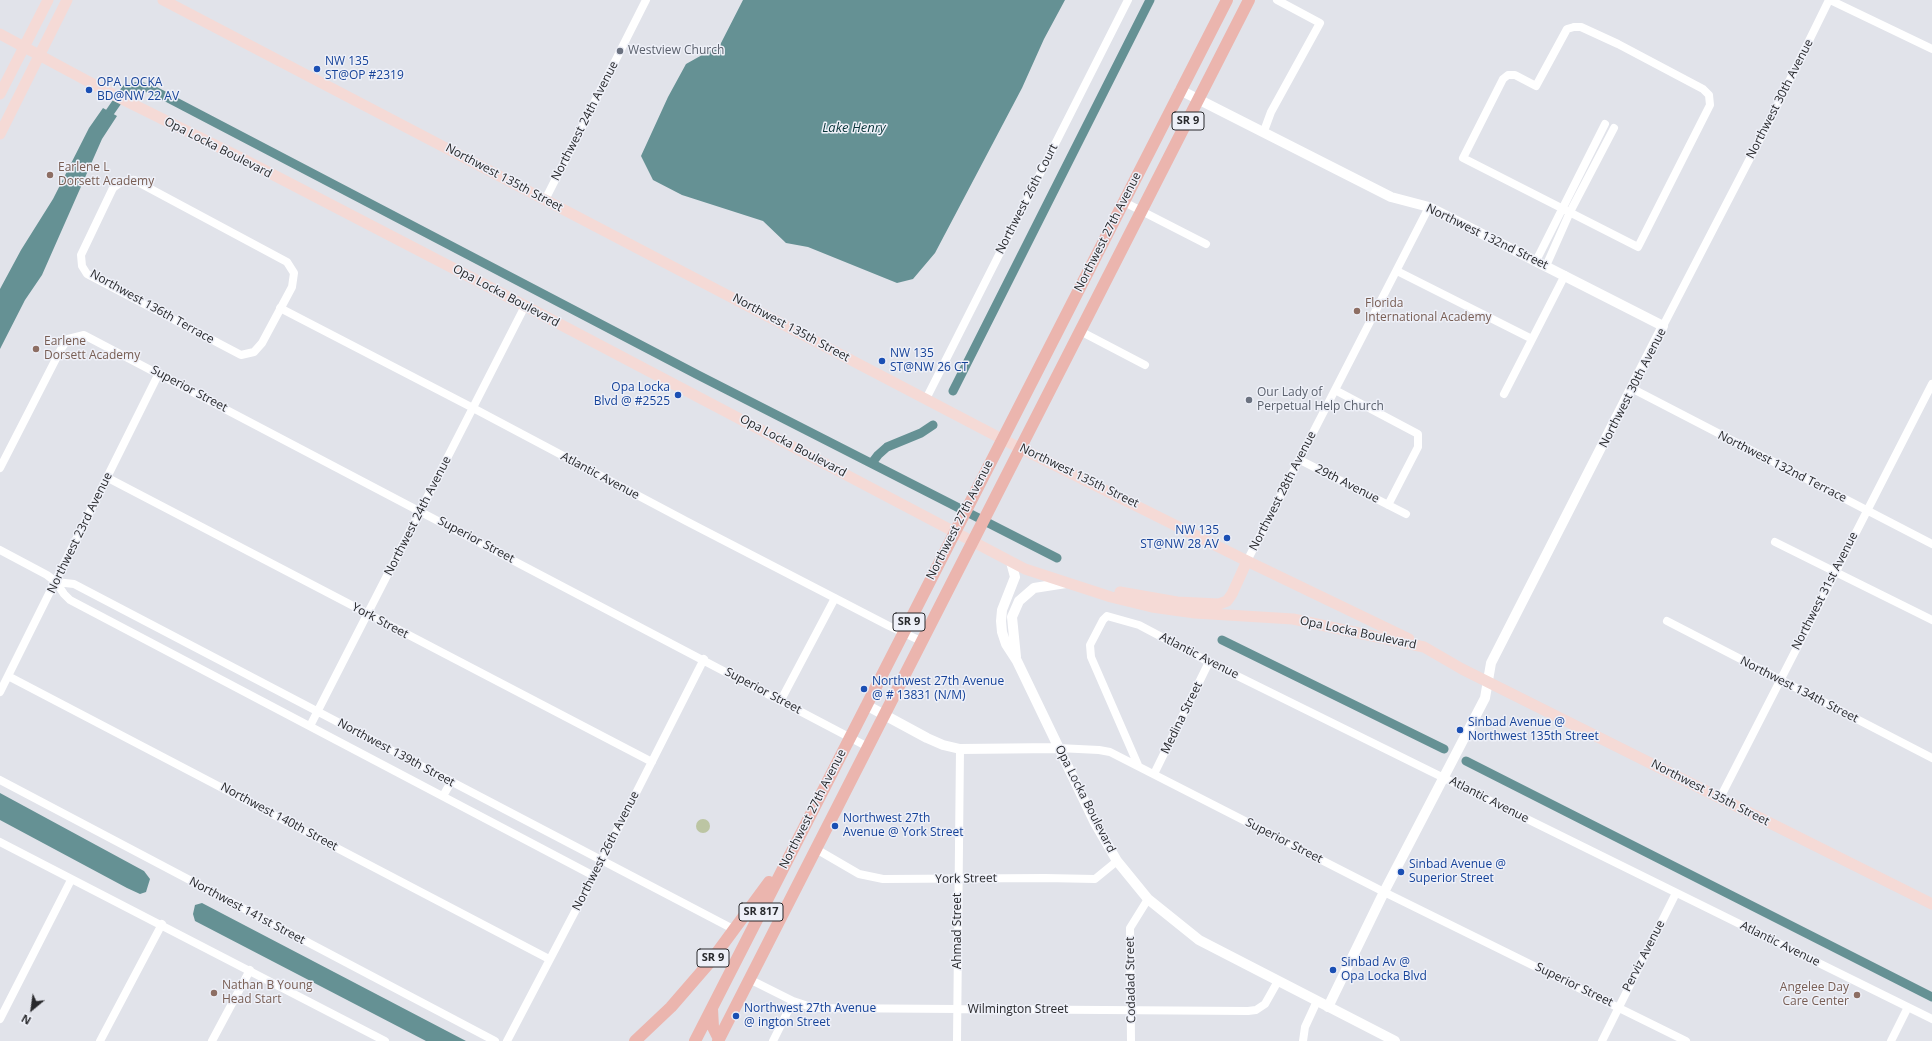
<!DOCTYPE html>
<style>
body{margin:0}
#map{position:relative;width:1932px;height:1041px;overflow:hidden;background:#e1e3ea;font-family:"Open Sans",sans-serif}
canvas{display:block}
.north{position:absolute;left:12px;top:989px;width:40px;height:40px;-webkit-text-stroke:3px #eef0f8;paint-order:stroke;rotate:209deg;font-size:11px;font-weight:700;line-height:16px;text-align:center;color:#28292c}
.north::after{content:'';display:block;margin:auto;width:14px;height:18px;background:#28292c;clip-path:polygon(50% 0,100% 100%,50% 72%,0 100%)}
</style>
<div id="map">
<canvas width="1932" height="1041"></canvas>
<div class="north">N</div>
</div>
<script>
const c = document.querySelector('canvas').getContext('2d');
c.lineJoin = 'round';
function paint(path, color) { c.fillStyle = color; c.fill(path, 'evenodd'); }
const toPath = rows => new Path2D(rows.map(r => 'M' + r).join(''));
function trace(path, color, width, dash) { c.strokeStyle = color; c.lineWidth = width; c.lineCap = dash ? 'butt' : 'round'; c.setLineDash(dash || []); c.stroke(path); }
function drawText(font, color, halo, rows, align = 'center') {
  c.font = font + ' "Open Sans",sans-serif'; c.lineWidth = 3; c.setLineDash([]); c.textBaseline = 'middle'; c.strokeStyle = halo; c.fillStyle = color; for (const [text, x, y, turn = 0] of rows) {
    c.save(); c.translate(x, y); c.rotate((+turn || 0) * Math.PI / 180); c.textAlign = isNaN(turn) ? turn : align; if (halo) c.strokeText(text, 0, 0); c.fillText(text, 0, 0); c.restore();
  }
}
paint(toPath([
 '696 826a7 7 0 1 1 14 0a7 7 0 1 1-14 0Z'
]), '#bcc5a3');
paint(toPath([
 [743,0,1065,0,1044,39,1022,88,935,253,913,279,897,283,808,247,786,243,763,221,682,195,653,180,641,156,668,97,686,64,720,45],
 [103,108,117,116,102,139,42,275,25,300,0,349,0,289,21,250,53,199,89,128],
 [0,793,144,871,150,879,146,892,140,894,127,888,0,820],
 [202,903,466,1041,426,1041,195,921,193,914,195,905]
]), '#659194');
trace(toPath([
 [110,112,126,89,140,86,151,89,698,375,1057,558],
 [953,391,1150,0],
 [872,463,878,455,887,447,921,433,933,425],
 [1222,640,1444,749],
 [1466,761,1932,997]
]), '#659194', 9);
trace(toPath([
 [1830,0,1932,49],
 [1574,27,1581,27,1618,44,1703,89,1709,95,1710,105,1638,247,1463,158,1503,79,1508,75,1515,75,1536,86,1567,29,1574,27],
 [1264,131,1271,112,1320,23,1277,0],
 [134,180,287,262,294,273,292,287,262,343,254,352,241,355,87,274,82,266,81,255,113,188,121,182,134,180],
 [545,200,646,0],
 [1124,202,1206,244],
 [1536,261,1605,124],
 [1546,266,1570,212,1614,128],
 [1397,271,1532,339],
 [280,308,473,408,686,521,889,626,921,641],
 [1663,326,1774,112,1829,0],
 [1080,331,1145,365],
 [1633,389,1932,544],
 [1335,390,1418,434,1418,447,1388,505],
 [1504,394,1565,275],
 [926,399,1128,0],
 [1300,460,1406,514],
 [0,468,61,349,68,339,84,335,868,747],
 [108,478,652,762],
 [1775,542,1932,620],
 [0,550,47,575,56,582,64,594,70,600,594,876],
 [1247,561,1429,207],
 [56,582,74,584,735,930],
 [1667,621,1932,758],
 [8,676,549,959],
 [0,692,159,373],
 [781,700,835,598],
 [310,726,525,306],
 [1058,748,1099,750,1110,752,1384,892,1686,1041],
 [1138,765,1091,657,1090,645,1103,620,1107,616,1139,625,1209,662,1932,1019],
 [1154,774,1209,662],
 [0,780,495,1041],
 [443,796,451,782],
 [1720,798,1932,384],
 [0,842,385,1041],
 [816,849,859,874,883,879,1045,878,1095,879,1117,861],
 [749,979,793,1001,814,1008,1248,1011,1256,1010,1265,1004,1278,981],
 [0,1019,71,880],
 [100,1041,162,924],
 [212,1041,250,970],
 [507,1041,602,860,704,659],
 [773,1041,793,1001],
 [957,1041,960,749],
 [1131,1041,1130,928,1148,899],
 [1303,1041,1305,1027,1317,1001],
 [1602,1041,1676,893],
 [1891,1041,1908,1007]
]), '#fff', 8);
trace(toPath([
 [1180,90,1391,197,1429,207,1663,326,1491,663,1485,698,1384,892,1328,1007],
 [1011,562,1015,577,1002,610,1001,621,1002,632,1006,644,1017,661,1095,823,1117,861,1148,899,1199,940,1395,1041],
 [1016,657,1012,617,1019,601,1034,588,1066,583],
 [866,705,927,738,943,745,960,749,1058,748]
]), '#fff', 10);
trace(toPath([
 [163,0,1002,439,1247,561,1409,639],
 [0,34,106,91,239,157,474,279,1025,569,1111,597,1152,607,1195,613,1293,619,1424,647,1462,669,1932,904],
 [0,94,48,0],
 [0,134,67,0],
 [1120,592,1177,602,1219,604,1227,601,1232,594,1247,561]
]), '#f5dad6', 11);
trace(toPath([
 [712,1009,713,1027,719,1039],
 [635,1041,671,1007,710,962,769,882],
 [695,1041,1227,0],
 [718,1041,1249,0]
]), '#ebb5ae', 12);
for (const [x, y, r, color] of [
 [620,51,4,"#6b7280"],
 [317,69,4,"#1a4fb4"],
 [89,90,4,"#1a4fb4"],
 [50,175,4,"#8d6e63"],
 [1357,311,4,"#8d6e63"],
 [36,349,4,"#8d6e63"],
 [882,361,4,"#1a4fb4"],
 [678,395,4,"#1a4fb4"],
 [1249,400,4,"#6b7280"],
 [1227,538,4,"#1a4fb4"],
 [864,689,4,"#1a4fb4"],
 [1460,730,4,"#1a4fb4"],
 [835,826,4,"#1a4fb4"],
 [1401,872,4,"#1a4fb4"],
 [1333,970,4,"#1a4fb4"],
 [214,993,4,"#8d6e63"],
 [1857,995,4,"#8d6e63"],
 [736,1016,4,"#1a4fb4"]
]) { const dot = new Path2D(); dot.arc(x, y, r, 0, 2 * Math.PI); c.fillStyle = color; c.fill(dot); trace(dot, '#eef0f8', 1.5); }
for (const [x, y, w] of [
 [1188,121,32],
 [909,622,32],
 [761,912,44],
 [713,958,32]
]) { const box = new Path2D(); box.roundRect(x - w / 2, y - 9, w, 18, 3); c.fillStyle = '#eef0f8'; c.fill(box); trace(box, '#28292c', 1); }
drawText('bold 11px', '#28292c', null, [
 ["SR 9",1188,121],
 ["SR 9",909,622],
 ["SR 817",761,912],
 ["SR 9",713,958]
]);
drawText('12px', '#5b616d', '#eef0f8', [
 ["Westview Church",628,51],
 ["Our Lady of",1257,393],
 ["Perpetual Help Church",1257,407]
], 'left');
drawText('12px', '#164399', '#eef0f8', [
 ["NW 135",325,62],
 ["ST@OP #2319",325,76],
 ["OPA LOCKA",97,83],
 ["BD@NW 22 AV",97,97],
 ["NW 135",890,354],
 ["ST@NW 26 CT",890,368],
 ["Opa Locka",670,388,"right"],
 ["Blvd @ #2525",670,402,"right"],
 ["NW 135",1219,531,"right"],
 ["ST@NW 28 AV",1219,545,"right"],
 ["Northwest 27th Avenue",872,682],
 ["@ # 13831 (N/M)",872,696],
 ["Sinbad Avenue @",1468,723],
 ["Northwest 135th Street",1468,737],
 ["Northwest 27th",843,819],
 ["Avenue @ York Street",843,833],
 ["Sinbad Avenue @",1409,865],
 ["Superior Street",1409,879],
 ["Sinbad Av @",1341,963],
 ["Opa Locka Blvd",1341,977],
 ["Northwest 27th Avenue",744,1009],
 ["@ ington Street",744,1023]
], 'left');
drawText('12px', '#28292c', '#eef0f8', [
 ["Northwest 30th Avenue",1780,99,-63],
 ["Northwest 24th Avenue",585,121,-63],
 ["Opa Locka Boulevard",218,148,27],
 ["Northwest 135th Street",504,178,28],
 ["Northwest 26th Court",1027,199,-63],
 ["Northwest 27th Avenue",1108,232,-63],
 ["Northwest 132nd Street",1487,237,26],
 ["Opa Locka Boulevard",506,296,28],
 ["Northwest 136th Terrace",152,307,29],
 ["Northwest 135th Street",791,328,28],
 ["Northwest 30th Avenue",1633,388,-63],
 ["Superior Street",189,389,28],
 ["Opa Locka Boulevard",793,446,28],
 ["Northwest 132nd Terrace",1782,467,27],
 ["Atlantic Avenue",600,476,28],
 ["Northwest 135th Street",1079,476,26],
 ["29th Avenue",1347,484,27],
 ["Northwest 28th Avenue",1283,491,-63],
 ["Northwest 24th Avenue",418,516,-63],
 ["Northwest 27th Avenue",960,520,-63],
 ["Northwest 23rd Avenue",80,533,-64],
 ["Superior Street",476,540,28],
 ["Northwest 31st Avenue",1825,591,-63],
 ["York Street",380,621,28],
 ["Opa Locka Boulevard",1358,633,12],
 ["Atlantic Avenue",1199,656,27],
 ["Northwest 134th Street",1799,690,27],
 ["Superior Street",763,691,28],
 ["Medina Street",1182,718,-64],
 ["Northwest 139th Street",396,753,28],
 ["Northwest 135th Street",1710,793,27],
 ["Opa Locka Boulevard",1085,799,63],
 ["Atlantic Avenue",1489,800,27],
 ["Northwest 27th Avenue",813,809,-63],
 ["Northwest 140th Street",279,817,28],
 ["Superior Street",1284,841,27],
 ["Northwest 26th Avenue",606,851,-63],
 ["York Street",966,879,-1],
 ["Northwest 141st Street",247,911,28],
 ["Ahmad Street",958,931,-90],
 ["Atlantic Avenue",1780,944,26],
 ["Perviz Avenue",1644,956,-63],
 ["Codadad Street",1131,980,-91],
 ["Superior Street",1574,985,26],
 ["Wilmington Street",1018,1010]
]);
drawText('12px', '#785e54', '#eef0f8', [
 ["Earlene L",58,168],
 ["Dorsett Academy",58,182],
 ["Florida",1365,304],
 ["International Academy",1365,318],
 ["Earlene",44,342],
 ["Dorsett Academy",44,356],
 ["Nathan B Young",222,986],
 ["Head Start",222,1000],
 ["Angelee Day",1849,988,"right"],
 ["Care Center",1849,1002,"right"]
], 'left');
drawText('italic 13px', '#083539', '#eef0f8', [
 ["Lake Henry",854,128]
]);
</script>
